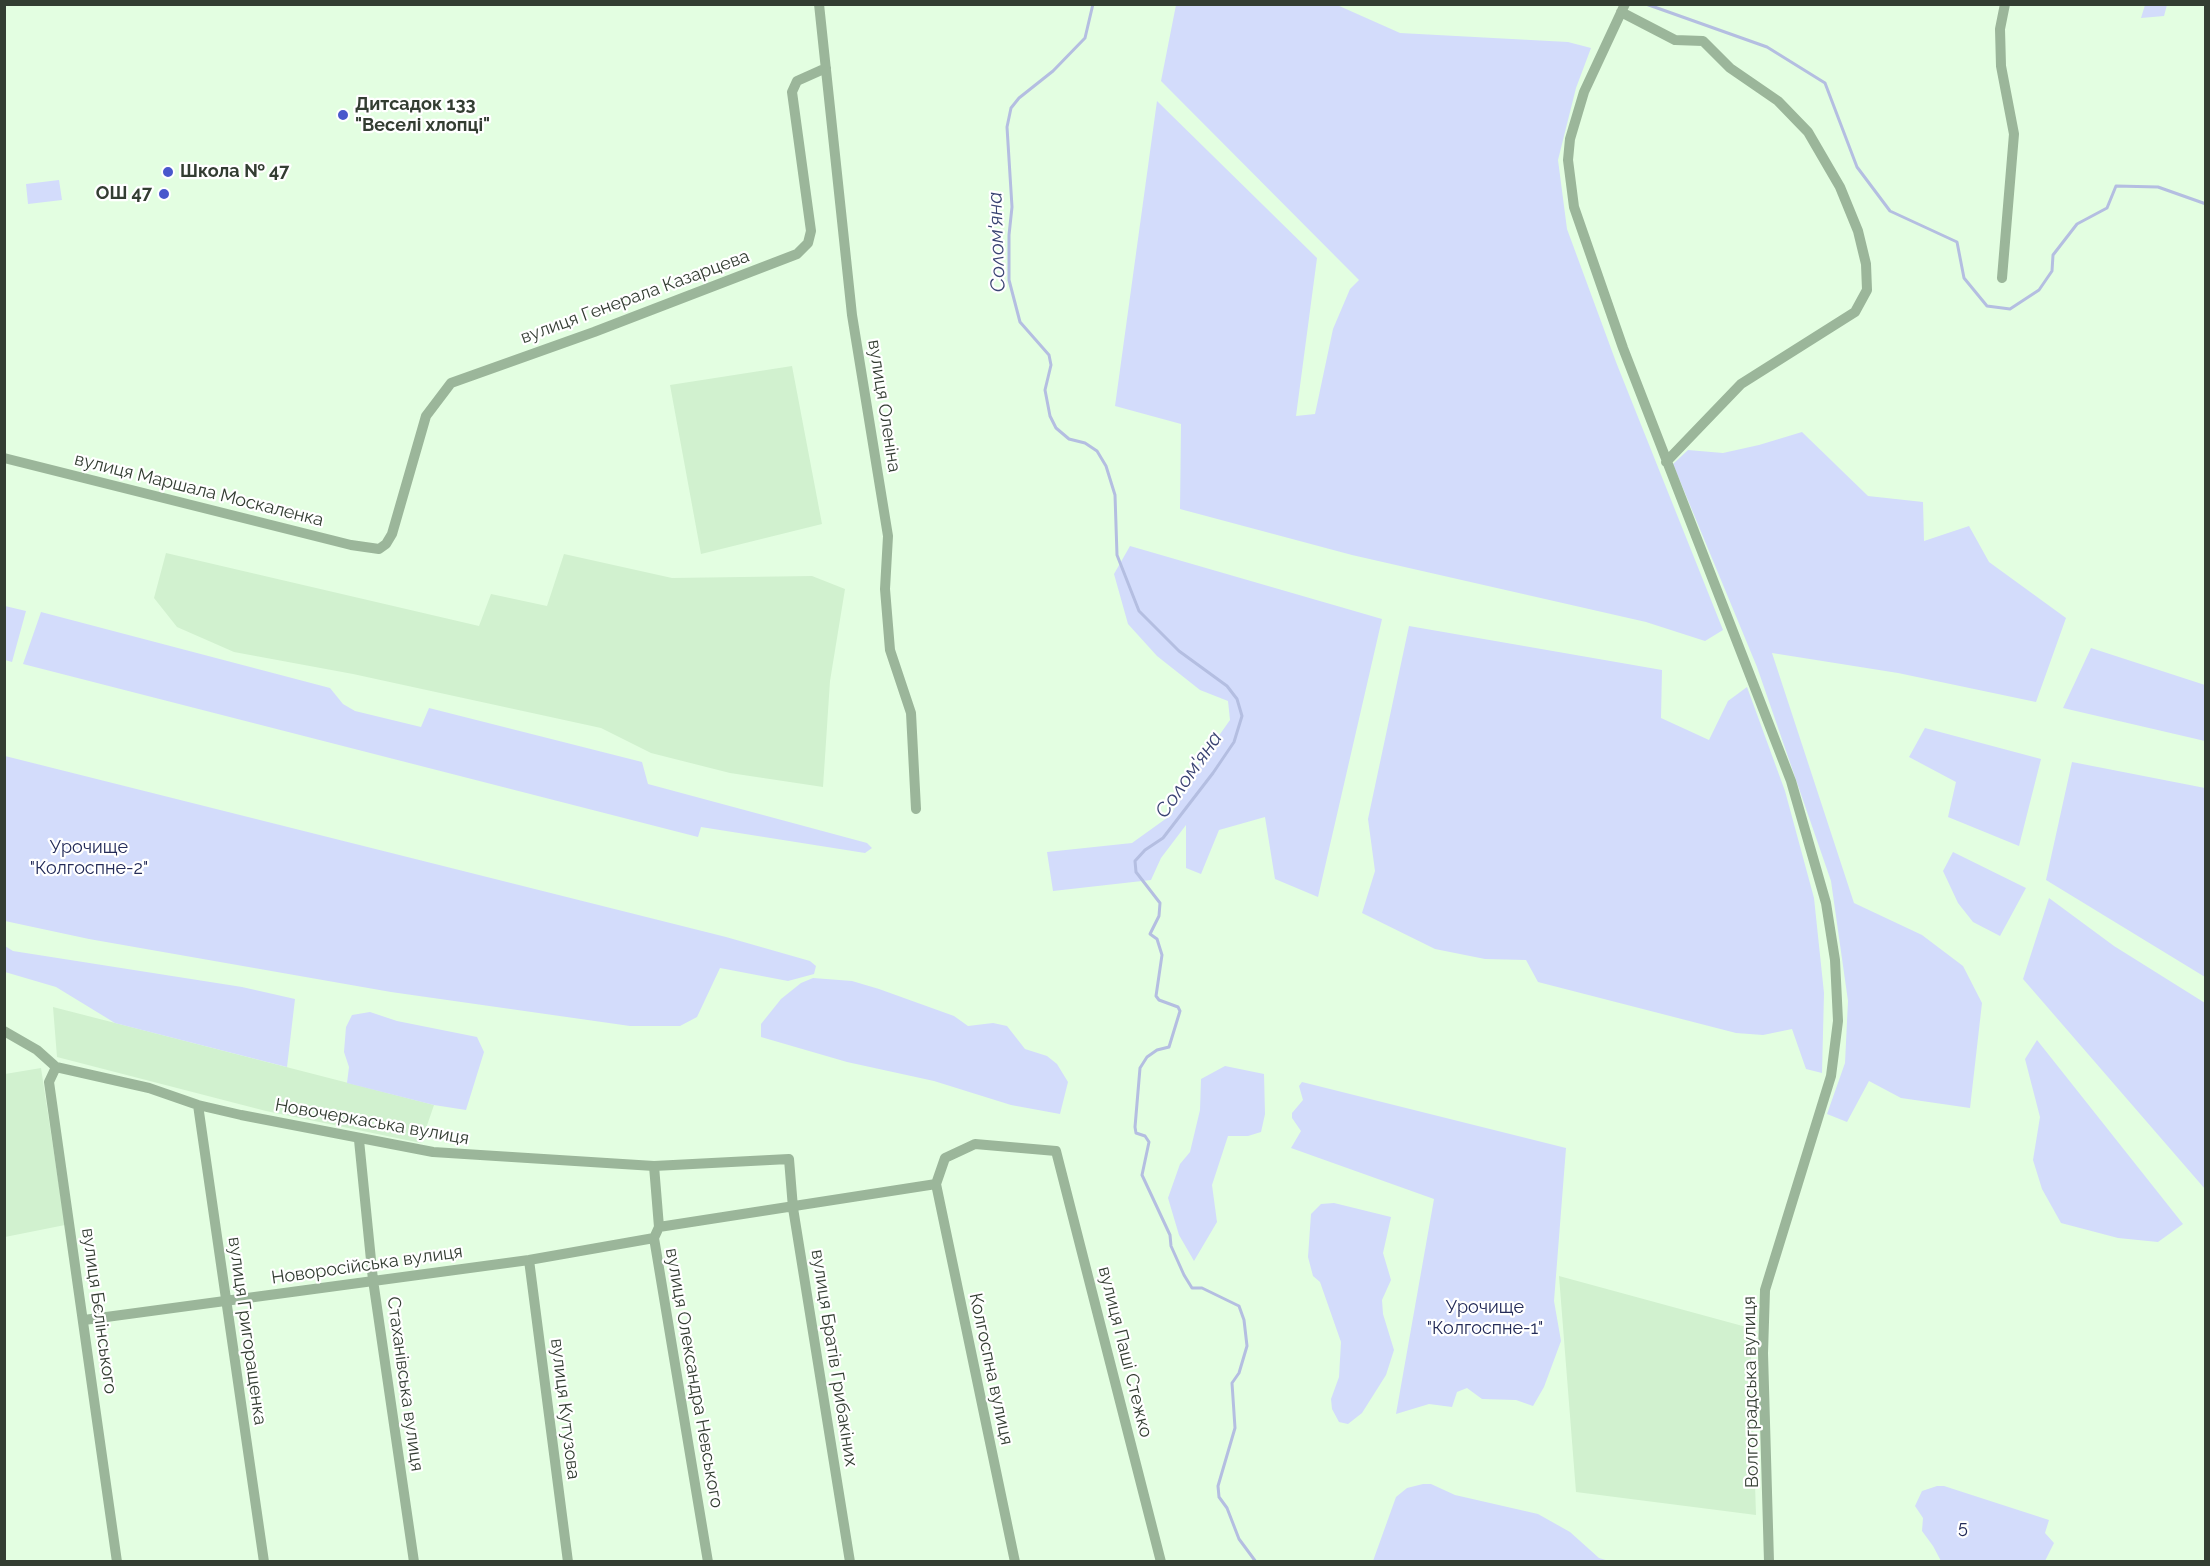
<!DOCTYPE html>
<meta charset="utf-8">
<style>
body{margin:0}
#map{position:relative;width:2210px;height:1566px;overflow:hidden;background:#e3fee1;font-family:Raleway,sans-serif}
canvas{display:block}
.frame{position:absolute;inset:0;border:6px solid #333d32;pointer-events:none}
</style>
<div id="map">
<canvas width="2210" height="1566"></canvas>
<div class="frame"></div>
</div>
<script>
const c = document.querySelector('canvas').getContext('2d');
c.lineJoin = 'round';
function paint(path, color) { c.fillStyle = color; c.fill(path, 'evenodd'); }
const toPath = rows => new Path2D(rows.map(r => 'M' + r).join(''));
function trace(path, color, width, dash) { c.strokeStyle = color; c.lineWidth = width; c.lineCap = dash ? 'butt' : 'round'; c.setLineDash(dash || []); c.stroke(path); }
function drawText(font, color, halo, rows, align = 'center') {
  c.font = font + ' Raleway,sans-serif'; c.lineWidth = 4.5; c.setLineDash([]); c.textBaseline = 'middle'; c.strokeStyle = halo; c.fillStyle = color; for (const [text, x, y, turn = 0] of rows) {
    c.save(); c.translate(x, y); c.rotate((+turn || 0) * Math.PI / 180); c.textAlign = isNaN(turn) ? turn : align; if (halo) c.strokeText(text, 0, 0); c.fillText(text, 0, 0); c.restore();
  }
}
paint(toPath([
 [792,366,822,524,701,554,670,385],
 [166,553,479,626,491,594,547,606,564,554,672,578,812,576,845,589,830,681,823,787,730,773,651,753,601,728,353,674,234,652,177,627,154,598],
 [53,1007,434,1105,421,1143,266,1111,57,1057],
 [41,1068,65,1225,5,1237,5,1074],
 [1559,1276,1750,1328,1756,1515,1576,1492]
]), '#d1f1cf');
paint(toPath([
 [1176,5,1337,5,1400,33,1568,42,1591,48,1576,88,1558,160,1567,229,1616,362,1723,630,1705,641,1646,622,1352,555,1180,509,1181,424,1115,406,1157,101,1317,258,1296,416,1315,414,1333,329,1350,289,1359,280,1161,81],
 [2145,5,2145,4,2167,5,2164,16,2141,18],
 [59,180,62,200,28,204,26,184],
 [1802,432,1868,496,1923,502,1924,541,1969,526,1989,562,2066,618,2036,702,1898,673,1772,653,1854,903,1922,935,1963,966,1982,1003,1970,1108,1901,1098,1869,1081,1847,1122,1827,1114,1845,1063,1848,1001,1831,881,1757,667,1673,464,1688,450,1723,453,1759,445],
 [1130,546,1382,619,1318,897,1275,879,1265,817,1219,830,1201,874,1186,868,1186,825,1161,858,1151,880,1053,891,1047,852,1132,843,1171,815,1194,771,1230,720,1228,701,1200,690,1157,656,1128,624,1114,574],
 [5,606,26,611,12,662,5,660],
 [41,612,330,688,343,704,355,711,421,727,429,708,642,762,648,784,867,843,872,848,865,853,701,827,698,837,23,664],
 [1409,626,1662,670,1661,718,1709,740,1728,701,1747,687,1785,791,1814,898,1824,993,1822,1073,1806,1069,1792,1029,1763,1035,1736,1033,1538,982,1526,960,1485,959,1435,949,1362,913,1375,871,1368,819],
 [2091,648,2205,685,2205,741,2063,708],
 [1925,728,2041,759,2019,846,1948,817,1956,782,1909,757],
 [5,756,726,937,810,961,816,966,814,974,788,981,720,968,697,1017,680,1026,630,1026,391,992,89,939,5,921],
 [2072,762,2205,788,2205,977,2046,880],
 [1953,852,2026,888,2000,936,1973,922,1958,903,1943,871],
 [2049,898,2114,946,2205,1003,2205,1189,2023,979],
 [5,946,13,951,242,987,295,999,287,1067,115,1023,56,987,5,972],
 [813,978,852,981,879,989,954,1016,968,1026,993,1023,1007,1026,1025,1049,1047,1056,1057,1064,1068,1082,1060,1114,1011,1105,934,1081,847,1062,761,1037,761,1024,781,999,801,983],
 [370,1012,397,1021,477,1037,484,1052,466,1110,434,1105,347,1083,349,1067,344,1052,346,1027,352,1015],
 [2037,1040,2183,1224,2158,1242,2118,1238,2061,1223,2042,1189,2033,1160,2040,1117,2025,1059],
 [1225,1066,1264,1074,1265,1114,1261,1132,1248,1136,1228,1136,1212,1185,1217,1222,1194,1261,1179,1235,1168,1198,1180,1164,1190,1152,1200,1110,1201,1079],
 [1302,1082,1566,1148,1554,1301,1561,1341,1544,1387,1533,1406,1516,1400,1482,1399,1467,1388,1457,1392,1452,1407,1429,1404,1396,1414,1434,1199,1291,1148,1301,1131,1292,1118,1292,1113,1303,1100,1299,1086],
 [1334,1203,1391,1217,1383,1253,1391,1280,1382,1300,1383,1314,1394,1350,1386,1375,1362,1413,1348,1424,1339,1422,1332,1409,1331,1399,1339,1377,1341,1342,1320,1282,1313,1276,1308,1257,1311,1214,1321,1204],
 [1423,1484,1431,1484,1455,1495,1538,1514,1570,1532,1599,1558,1609,1561,1373,1561,1396,1497,1407,1488],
 [1937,1486,1944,1486,2049,1520,2045,1533,2054,1543,2045,1561,1941,1561,1933,1546,1922,1531,1923,1518,1915,1506,1922,1491]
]), '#d3dcfb');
trace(toPath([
 [1093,4,1085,38,1053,71,1019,98,1011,108,1007,127,1012,207,1009,235,1009,280,1020,322,1049,355,1051,365,1045,390,1050,416,1056,428,1069,439,1085,443,1097,451,1106,466,1115,495,1117,555,1139,611,1179,651,1227,686,1237,699,1242,716,1234,742,1213,773,1163,838,1145,850,1135,861,1136,872,1160,903,1159,916,1150,934,1157,939,1162,955,1156,996,1159,1000,1178,1007,1180,1011,1169,1047,1157,1050,1147,1057,1140,1068,1135,1127,1136,1133,1145,1136,1149,1142,1142,1175,1170,1235,1171,1246,1184,1275,1192,1288,1202,1288,1239,1306,1244,1320,1247,1346,1239,1373,1232,1383,1235,1428,1218,1486,1219,1497,1227,1508,1239,1539,1256,1562],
 [1646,4,1767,47,1825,83,1857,167,1890,211,1957,242,1964,278,1987,306,2010,309,2039,290,2052,271,2053,255,2077,224,2107,208,2116,186,2158,187,2206,204]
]), '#b4bee1', 3);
trace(toPath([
 [819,4,852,315,888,536,885,589,890,650,911,713,916,809],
 [1625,4,1584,92,1570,139,1568,160,1574,207,1623,348,1791,781,1826,903,1835,960,1838,1021,1831,1076,1765,1290,1763,1353,1769,1562],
 [1621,12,1675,40,1703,41,1730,68,1778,101,1808,132,1840,187,1858,231,1866,264,1867,290,1855,312,1741,384,1666,462],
 [2002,278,2014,134,2001,66,2000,29,2005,4],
 [4,458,351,545,379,549,386,544,392,534,426,416,451,383,594,332,797,254,808,243,811,231,792,92,797,81,826,68],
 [4,1031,37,1050,56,1067,149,1088,198,1105,241,1115,433,1152,654,1166,789,1159,793,1208,850,1562],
 [56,1067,49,1082,117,1562],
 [198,1105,264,1562],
 [359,1140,373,1280,414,1562],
 [654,1166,659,1227,654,1238,708,1562],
 [936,1184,1015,1562],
 [659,1227,936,1184,945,1158,975,1144,1056,1151,1161,1562],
 [529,1260,568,1562],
 [84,1320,529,1260,654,1238]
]), '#9bb69a', 10);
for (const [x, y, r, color] of [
 [343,115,6,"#4957cc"],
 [168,172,6,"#4957cc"],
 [164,194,6,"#4957cc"]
]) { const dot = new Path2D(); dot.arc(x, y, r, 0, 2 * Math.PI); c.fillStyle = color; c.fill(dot); trace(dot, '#fff', 2); }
drawText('bold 18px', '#333d32', '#fff', [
 ["Дитсадок 133",355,105],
 ["\"Веселі хлопці\"",355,126],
 ["Школа № 47",180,172],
 ["ОШ 47",152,194,"right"]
], 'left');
drawText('18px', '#333d32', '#fff', [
 ["вулиця Генерала Казарцева",635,297,-20],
 ["вулиця Оленіна",884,406,81],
 ["вулиця Маршала Москаленка",199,490,14],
 ["Новочеркаська вулиця",372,1122,10],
 ["Новоросійська вулиця",367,1265,-8],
 ["вулиця Бєлінського",99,1311,82],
 ["вулиця Григоращенка",247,1331,82],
 ["вулиця Паші Стежко",1125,1352,76],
 ["вулиця Братів Грибакіних",834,1358,81],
 ["Колгоспна вулиця",991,1369,78],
 ["вулиця Олександра Невського",694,1378,80],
 ["Стаханівська вулиця",405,1384,82],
 ["Волгоградська вулиця",1751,1392,-91],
 ["вулиця Кутузова",565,1409,83]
]);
drawText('18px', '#232b58', '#fff', [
 ["Урочище",89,848],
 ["\"Колгоспне-2\"",89,869],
 ["Урочище",1485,1308],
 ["\"Колгоспне-1\"",1485,1329],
 ["5",1963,1528]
]);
drawText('italic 20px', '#3a4473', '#fff', [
 ["Солом'яна",997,242,-92],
 ["Солом'яна",1189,775,-55]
]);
</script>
